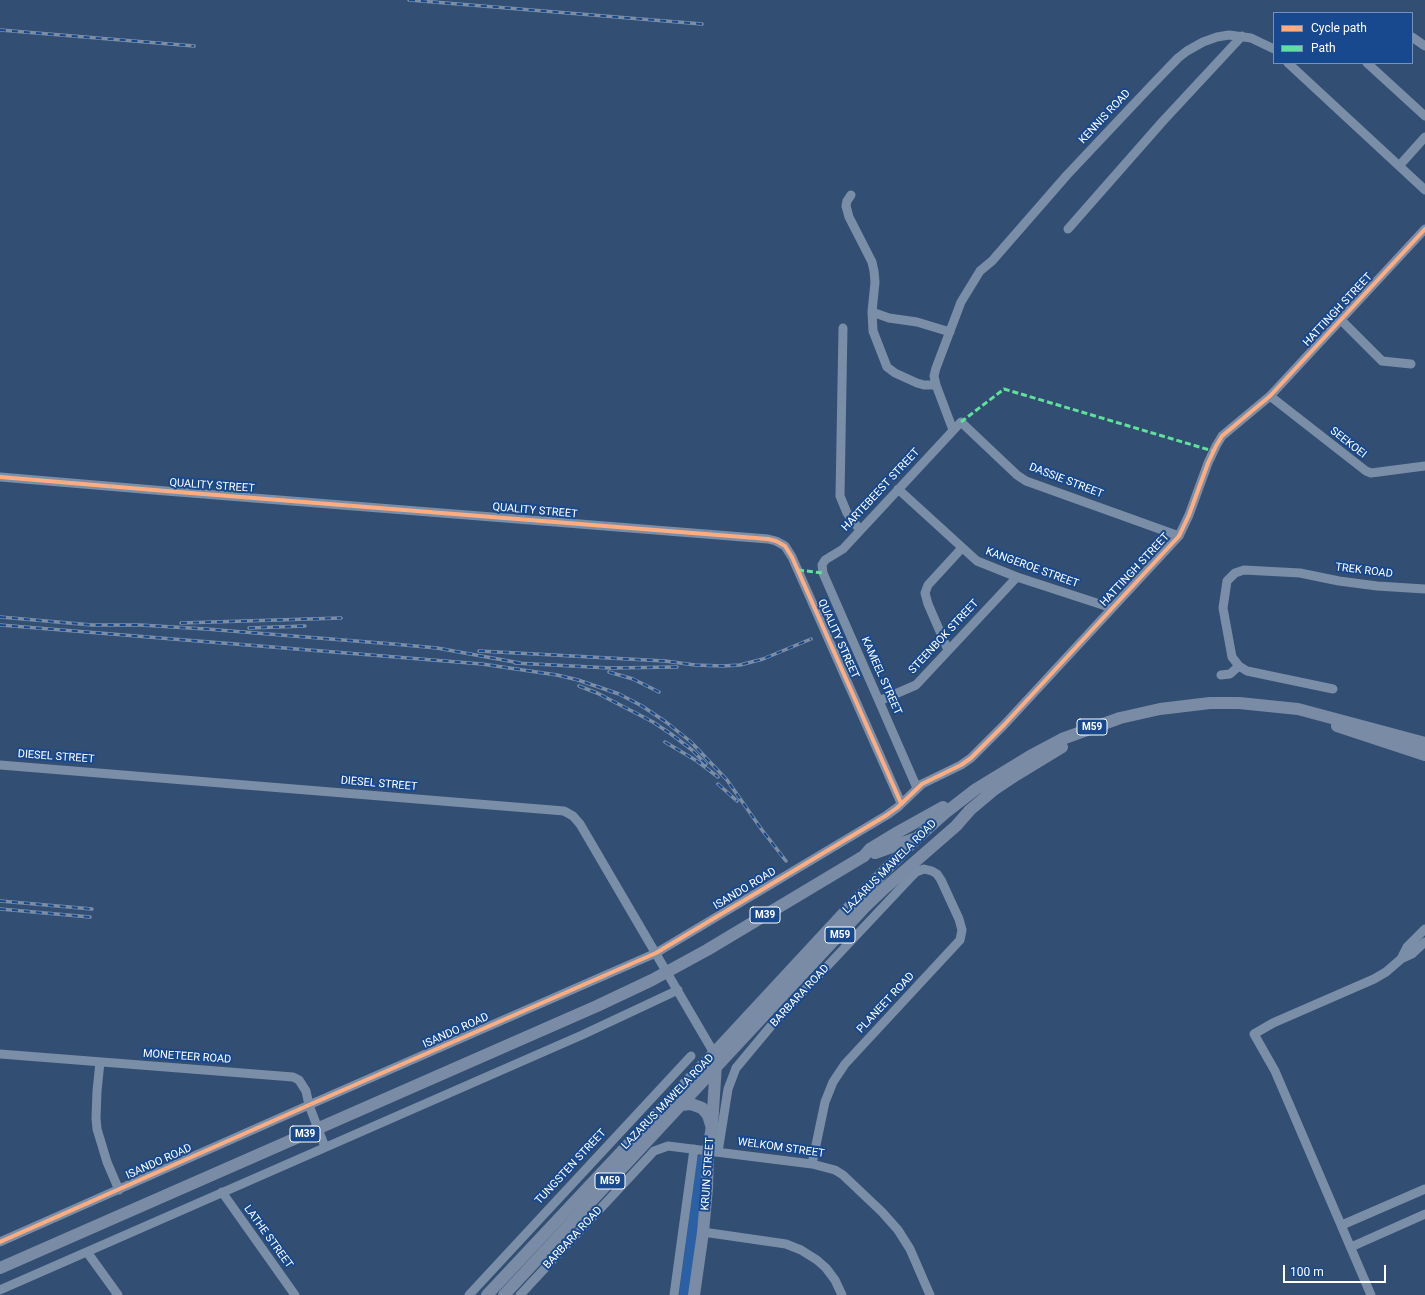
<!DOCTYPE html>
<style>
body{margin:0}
#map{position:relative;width:1425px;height:1295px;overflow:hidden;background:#334e73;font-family:Roboto,sans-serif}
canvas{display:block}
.legend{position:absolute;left:1273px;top:12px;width:140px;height:52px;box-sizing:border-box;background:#18498e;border:1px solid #7492bb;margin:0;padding:5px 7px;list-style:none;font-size:12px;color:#fff}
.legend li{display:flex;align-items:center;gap:8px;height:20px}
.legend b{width:20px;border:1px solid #7492bb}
.scale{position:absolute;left:1283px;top:1265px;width:103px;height:18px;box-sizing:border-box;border:2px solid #fff;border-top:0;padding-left:5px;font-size:12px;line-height:14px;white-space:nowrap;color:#fff;-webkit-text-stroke:3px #18498e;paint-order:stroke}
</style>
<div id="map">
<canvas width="1425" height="1295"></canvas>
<ul class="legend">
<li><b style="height:5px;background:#ffac80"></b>Cycle path</li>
<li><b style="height:5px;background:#60e19b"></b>Path</li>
</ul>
<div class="scale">100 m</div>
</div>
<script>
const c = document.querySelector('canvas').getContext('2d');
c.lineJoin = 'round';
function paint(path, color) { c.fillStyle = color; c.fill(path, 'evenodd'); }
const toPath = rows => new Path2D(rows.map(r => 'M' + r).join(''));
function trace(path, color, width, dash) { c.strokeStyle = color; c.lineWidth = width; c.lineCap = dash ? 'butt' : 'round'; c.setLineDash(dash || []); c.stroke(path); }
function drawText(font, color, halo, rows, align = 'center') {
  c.font = font + ' Roboto,sans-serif'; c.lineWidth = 4; c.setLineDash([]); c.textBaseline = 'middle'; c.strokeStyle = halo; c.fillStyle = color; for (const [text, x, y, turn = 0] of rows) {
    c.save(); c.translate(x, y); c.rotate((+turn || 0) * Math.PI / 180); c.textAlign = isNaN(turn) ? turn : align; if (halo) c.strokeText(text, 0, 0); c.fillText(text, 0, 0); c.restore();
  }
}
paint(toPath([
 [700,1155,704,1156,703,1184,689,1295,679,1295,696,1165,698,1156]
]), '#2c60a5');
trace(toPath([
 [1412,37,1425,46],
 [1288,63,1425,190],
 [1367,63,1425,116],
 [1399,166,1425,137],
 [851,195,847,201,846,206,849,217,872,262,874,271,875,282,872,312,873,331,887,367,895,373,917,383,924,385,936,385],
 [1068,229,1163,121,1242,36],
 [872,312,889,318,917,322,950,332],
 [1341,320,1382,361,1411,364],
 [843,328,840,496,847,513,860,530],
 [1270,396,1366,471,1371,473,1425,466],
 [953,430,936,385,934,376,936,368,961,302,980,271,992,261,1067,175,1150,87,1178,58,1187,51,1203,42,1217,37,1229,35,1251,38,1274,49],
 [0,477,166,491,768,539,776,541,785,546,792,557,901,803],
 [898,489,977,561,1017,577,1112,608],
 [948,650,928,604,925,593,928,585,962,548],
 [1221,675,1230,674,1239,666],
 [1333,689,1247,671,1239,666,1232,657,1223,608,1227,581,1235,573,1244,570,1300,573,1339,581,1377,586,1425,589],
 [879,701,916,685,1017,577],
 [0,765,564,811,573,816,580,824,714,1053],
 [917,788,823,573,822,565,825,560,843,549,961,422,1017,475,1026,481,1179,536],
 [1401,959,1407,947,1425,929],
 [0,1054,293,1077,299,1080,306,1091,309,1105,325,1147],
 [100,1062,97,1091,96,1118,97,1129,107,1162,119,1190],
 [718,1152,728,1089,736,1068,771,1026,913,875,916,872,924,869,932,871,937,874,941,880,959,919,962,930,960,940,845,1064,833,1082,825,1102,812,1164],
 [222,1192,295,1295],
 [1342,1225,1425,1189],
 [703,1232,786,1244,801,1250,817,1260,826,1268,835,1280,842,1295],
 [0,1242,309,1105,656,953,887,815,898,807,922,784,961,765,971,758,1004,725,1179,536,1189,515,1208,463,1216,446,1222,436,1270,396,1425,229],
 [1351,1247,1425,1214],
 [87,1252,118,1295],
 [0,1290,582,1035,678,990],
 [469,1295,691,1056],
 [520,1295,654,1151,668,1146,812,1164,835,1170,843,1175,882,1212,898,1230,910,1249,930,1295],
 [674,1295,694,1149],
 [1371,1295,1275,1071,1254,1034,1273,1023,1374,979,1386,972,1401,959,1412,954,1425,942]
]), '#7a8ea7', 9);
trace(toPath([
 [1337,726,1425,755],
 [875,853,914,839],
 [681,1105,691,1104,702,1108,708,1115,711,1125],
 [0,1268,597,1006,652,980,707,950,864,856,870,849,898,832,943,807],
 [487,1295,714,1053,854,902,917,838,945,813,976,789,1030,756,1062,739,1120,718,1160,709,1210,703,1239,703,1298,709,1425,743],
 [504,1295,865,907,886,887,956,826,970,810,995,789,1016,775,1062,747],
 [694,1295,703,1232,707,1188,708,1150,712,1126,716,1064]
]), '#7a8ca5', 12);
const rail = toPath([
 [409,0,702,24],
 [0,30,194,46],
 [0,617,92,625,140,625,206,629,393,644,437,648,520,663],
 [181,623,341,618],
 [0,625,482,664,557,675,578,680,619,694,642,706,666,722,691,742,727,780,762,830,786,861],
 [249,628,305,626],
 [479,651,665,661,695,665,723,666,740,665,763,659,811,639],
 [515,663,610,668,677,667],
 [609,672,633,679,659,692],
 [579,686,597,693,653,722,671,734,692,750,706,764],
 [665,742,697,761,718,777],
 [718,784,737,801],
 [0,901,92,909],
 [0,909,90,917]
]);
trace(rail, '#7b8ea6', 3.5);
trace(rail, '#18498e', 2, [6]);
trace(toPath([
 [961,422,1004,389,1213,451],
 [798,570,823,573]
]), '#60e19b', 3, [6, 3]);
trace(toPath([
 [0,477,166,491,768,539,776,541,785,546,792,557,901,803],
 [0,1242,309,1105,656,953,887,815,898,807,922,784,961,765,971,758,1004,725,1179,536,1189,515,1208,463,1216,446,1222,436,1270,396,1425,229]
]), '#ffac80', 4);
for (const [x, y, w] of [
 [1092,727,30],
 [765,915,30],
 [840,935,30],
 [305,1134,30],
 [610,1181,30]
]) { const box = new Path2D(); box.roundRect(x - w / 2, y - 8, w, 16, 3); c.fillStyle = '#18498e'; c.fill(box); trace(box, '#fff', 1); }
drawText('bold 10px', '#fff', null, [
 ["M59",1092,727],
 ["M39",765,915],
 ["M59",840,935],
 ["M39",305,1134],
 ["M59",610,1181]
]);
drawText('11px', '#fff', '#18498e', [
 ["KENNIS ROAD",1105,117,-47],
 ["HATTINGH STREET",1338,310,-47],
 ["SEEKOEI",1348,443,38],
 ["DASSIE STREET",1066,481,21],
 ["QUALITY STREET",212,486,4],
 ["HARTEBEEST STREET",881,490,-47],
 ["QUALITY STREET",535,511,5],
 ["KANGEROE STREET",1032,568,20],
 ["HATTINGH STREET",1135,570,-47],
 ["TREK ROAD",1364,571,7],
 ["STEENBOK STREET",944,637,-47],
 ["QUALITY STREET",838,639,66],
 ["KAMEEL STREET",881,676,66],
 ["DIESEL STREET",56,757,4],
 ["DIESEL STREET",379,784,5],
 ["LAZARUS MAWELA ROAD",890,867,-45],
 ["ISANDO ROAD",745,889,-31],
 ["BARBARA ROAD",800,996,-47],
 ["PLANEET ROAD",886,1003,-47],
 ["ISANDO ROAD",456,1031,-24],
 ["MONETEER ROAD",187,1057,4],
 ["LAZARUS MAWELA ROAD",668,1102,-46],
 ["WELKOM STREET",781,1148,8],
 ["ISANDO ROAD",159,1162,-24],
 ["TUNGSTEN STREET",571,1167,-47],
 ["KRUIN STREET",708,1174,-86],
 ["LATHE STREET",268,1237,54],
 ["BARBARA ROAD",573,1238,-47]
]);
</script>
